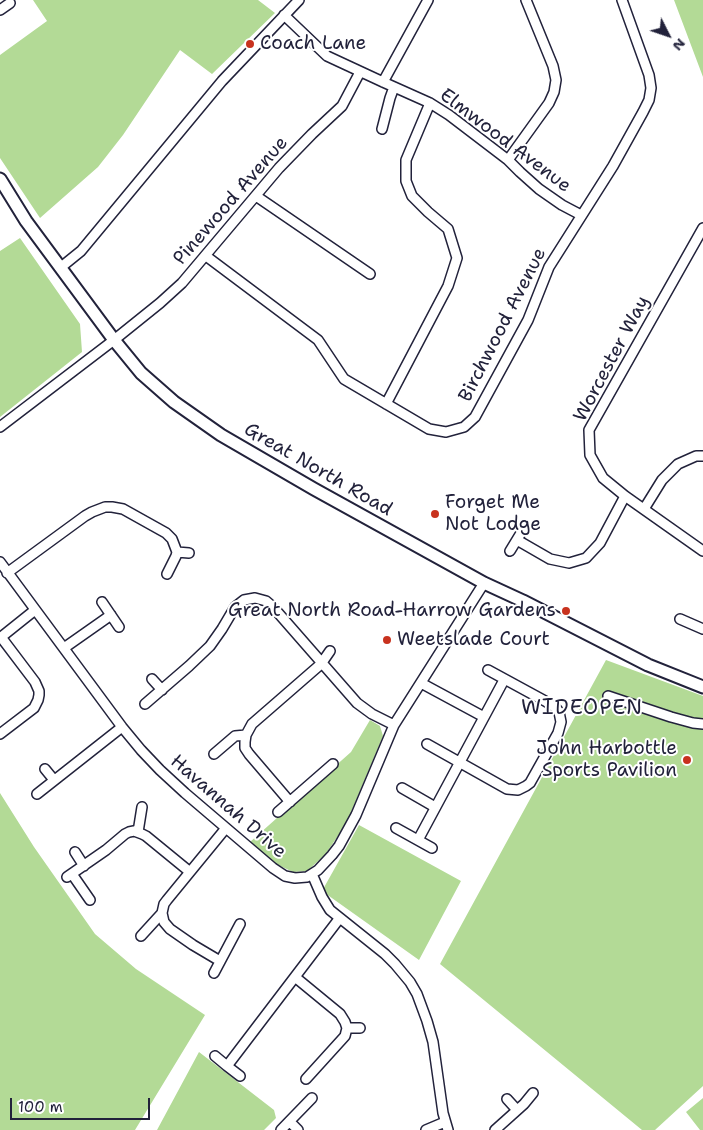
<!DOCTYPE html>
<style>
body{margin:0}
#map{position:relative;width:703px;height:1130px;overflow:hidden;background:#fff;font-family:"Shantell Sans",sans-serif}
canvas{display:block}
.north{position:absolute;left:643px;top:10px;width:50px;height:50px;-webkit-text-stroke:4px #fff;paint-order:stroke;rotate:131deg;font-size:14px;font-weight:700;line-height:20px;text-align:center;color:#22223b}
.north::after{content:'';display:block;margin:auto;width:18px;height:22px;background:#22223b;clip-path:polygon(50% 0,100% 100%,50% 72%,0 100%)}
.scale{position:absolute;left:10px;top:1098px;width:140px;height:22px;box-sizing:border-box;border:2px solid #22223b;border-top:0;padding-left:6px;font-size:15px;line-height:18px;white-space:nowrap;color:#22223b;-webkit-text-stroke:4px #fff;paint-order:stroke}
</style>
<div id="map">
<canvas width="703" height="1130"></canvas>
<div class="north">N</div>
<div class="scale">100 m</div>
</div>
<script>
const c = document.querySelector('canvas').getContext('2d');
c.lineJoin = 'round';
function paint(path, color) { c.fillStyle = color; c.fill(path, 'evenodd'); }
const toPath = rows => new Path2D(rows.map(r => 'M' + r).join(''));
function trace(path, color, width, dash) { c.strokeStyle = color; c.lineWidth = width; c.lineCap = dash ? 'butt' : 'round'; c.setLineDash(dash || []); c.stroke(path); }
function drawText(font, color, halo, rows, align = 'center') {
  c.font = font + ' "Shantell Sans",sans-serif'; c.lineWidth = 4; c.setLineDash([]); c.textBaseline = 'middle'; c.strokeStyle = halo; c.fillStyle = color; for (const [text, x, y, turn = 0] of rows) {
    c.save(); c.translate(x, y); c.rotate((+turn || 0) * Math.PI / 180); c.textAlign = isNaN(turn) ? turn : align; if (halo) c.strokeText(text, 0, 0); c.fillText(text, 0, 0); c.restore();
  }
}
paint(toPath([
 [33,0,258,0,275,13,212,74,180,50,123,135,98,167,40,218,0,158,0,55,47,21],
 [674,0,703,0,703,77],
 [20,238,80,324,82,352,0,417,0,251],
 [606,660,703,696,703,1086,655,1130,642,1130,440,964],
 [370,720,380,726,383,736,346,824,325,855,307,871,293,872,274,863,250,842,351,752],
 [0,793,34,847,95,934,136,969,205,1015,135,1130,0,1130],
 [359,825,461,881,419,960,322,891],
 [199,1052,274,1110,276,1118,264,1130,157,1130],
 [703,1098,703,1130,700,1130,686,1112]
]), '#b3da96');
const minor = toPath([
 [0,10,10,3],
 [284,15,327,56,383,82,430,103,449,115,508,160,520,172,539,189,562,205,581,215],
 [383,82,428,0],
 [382,129,390,98,394,87],
 [508,160,549,103,554,92,556,80,553,66,526,0],
 [256,196,370,274],
 [703,228,589,430,590,455,603,478,625,496,703,551],
 [206,256,318,340,344,379,429,429,446,432,464,427,475,417,528,320,549,267,613,166,643,112,649,100,651,88,649,75,622,0],
 [60,268,81,251,222,81,299,0],
 [386,404,448,286,457,258,448,229,428,212,412,196,406,181,406,160,430,103],
 [0,427,114,340,160,303,182,283,279,168,312,134,342,106,360,72],
 [644,509,662,480,678,464,696,456,703,456],
 [517,540,550,559,569,563,586,558,600,543,625,496],
 [510,551,524,528],
 [0,562,122,727,141,750,160,770,185,793,273,868,285,876,295,878,307,877,318,870,332,855,339,846,356,815,394,725,484,583],
 [7,573,85,516,92,512,105,507,112,507,123,509,166,533,172,539,177,552],
 [167,574,176,556,177,552,189,553],
 [102,602,119,627],
 [680,619,703,629],
 [0,638,35,610],
 [64,648,111,615],
 [152,679,162,690],
 [421,683,484,717],
 [608,696,671,717,693,723,703,724],
 [145,704,189,666,210,646,222,629,235,607,244,600,255,598,266,601,273,607,357,703,372,714,394,725],
 [0,734,34,708,38,700,39,695,39,691,35,682,1,637],
 [427,744,507,789,518,790,526,786,530,783,558,733,561,722,559,712,556,708,545,701,488,670],
 [214,754,235,736,246,735],
 [45,769,54,780],
 [402,788,435,807],
 [37,794,122,727],
 [290,802,249,754,245,748,245,742,246,735,252,724,321,664,330,651],
 [278,812,333,764],
 [396,828,432,848],
 [138,832,142,807],
 [418,840,504,680],
 [75,852,84,866],
 [72,874,90,900],
 [312,874,322,897,330,910,385,954,395,964,410,982,417,994,427,1021,433,1042,443,1113,448,1130],
 [67,877,106,850,125,834,129,832,134,831,142,834,146,836,190,872],
 [141,936,162,913],
 [220,961,193,945,170,929,164,922,162,913,164,904,167,900,226,828],
 [214,973,240,924],
 [295,977,340,1014,345,1022,347,1028,345,1036,306,1079],
 [347,1028,360,1028],
 [215,1056,227,1066],
 [240,1076,227,1066,339,919],
 [507,1099,517,1110],
 [290,1122,298,1130],
 [281,1130,312,1098],
 [426,1130,445,1122],
 [495,1130,524,1104,533,1093]
]);
const major = toPath([
 [0,179,26,221,114,340,141,373,174,402,221,435,314,489,484,583,523,601,648,665,703,687]
]);
trace(minor, '#22223b', 12);
trace(major, '#22223b', 15);
trace(minor, '#fff', 9);
trace(major, '#fff', 11);
for (const [x, y, r, color] of [
 [250,44,5,"#c8321e"],
 [435,514,5,"#c8321e"],
 [566,611,5,"#c8321e"],
 [387,640,5,"#c8321e"],
 [687,760,5,"#c8321e"]
]) { const dot = new Path2D(); dot.arc(x, y, r, 0, 2 * Math.PI); c.fillStyle = color; c.fill(dot); trace(dot, '#fff', 2); }
drawText('19px', '#22223b', '#fff', [
 ["Coach Lane",260,44],
 ["Forget Me",445,503],
 ["Not Lodge",445,525],
 ["Great North Road-Harrow Gardens",556,611,"right"],
 ["Weetslade Court",397,640],
 ["John Harbottle",677,749,"right"],
 ["Sports Pavilion",677,771,"right"]
], 'left');
drawText('19px', '#22223b', '#fff', [
 ["Elmwood Avenue",505,141,37],
 ["Pinewood Avenue",231,201,-49],
 ["Birchwood Avenue",503,325,-63],
 ["Worcester Way",612,359,-62],
 ["Great North Road",318,470,30],
 ["Havannah Drive",228,807,41]
]);
c.letterSpacing = '1px';
drawText('21px', '#22223b', '#fff', [
 ["WIDEOPEN",582,709]
]);
c.letterSpacing = '0px';
</script>
